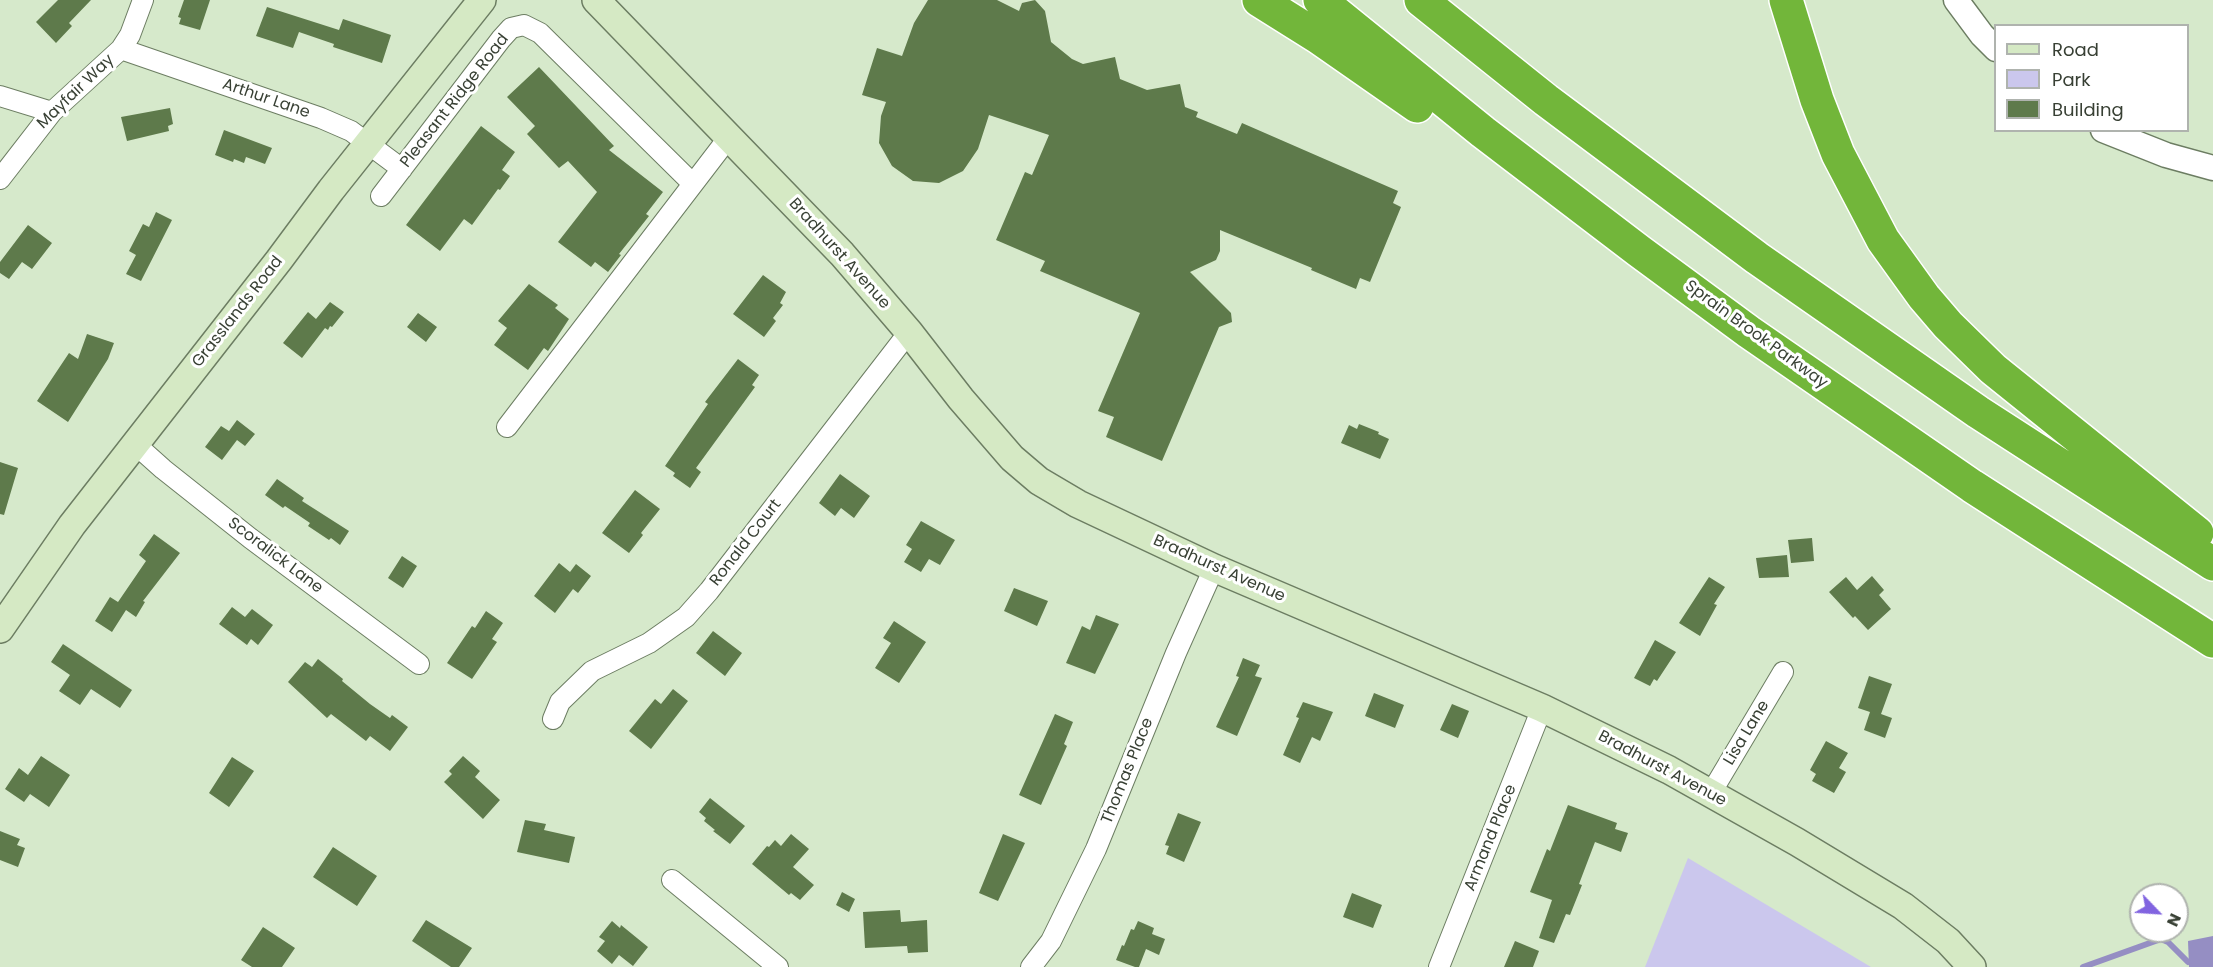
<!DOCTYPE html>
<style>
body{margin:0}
#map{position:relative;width:2213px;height:967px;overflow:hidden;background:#d6e9cb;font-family:Poppins,sans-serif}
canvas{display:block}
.legend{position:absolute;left:1994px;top:24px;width:195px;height:108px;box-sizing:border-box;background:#fff;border:2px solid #afb3ae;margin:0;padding:8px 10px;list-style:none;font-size:18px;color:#384034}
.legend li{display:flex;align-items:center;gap:12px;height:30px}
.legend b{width:30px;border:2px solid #afb3ae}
.north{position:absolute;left:2129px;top:883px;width:60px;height:60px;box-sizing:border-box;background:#fff;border:2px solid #afb3ae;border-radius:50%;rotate:115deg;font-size:16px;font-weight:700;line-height:24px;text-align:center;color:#384034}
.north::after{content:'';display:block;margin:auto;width:21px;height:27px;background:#8164e0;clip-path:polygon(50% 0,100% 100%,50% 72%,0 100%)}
</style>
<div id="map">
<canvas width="2213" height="967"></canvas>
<ul class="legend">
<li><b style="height:8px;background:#d5e9c4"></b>Road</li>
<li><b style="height:16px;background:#cbc7ed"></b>Park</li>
<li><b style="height:16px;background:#5e7a4b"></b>Building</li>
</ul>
<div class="north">N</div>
</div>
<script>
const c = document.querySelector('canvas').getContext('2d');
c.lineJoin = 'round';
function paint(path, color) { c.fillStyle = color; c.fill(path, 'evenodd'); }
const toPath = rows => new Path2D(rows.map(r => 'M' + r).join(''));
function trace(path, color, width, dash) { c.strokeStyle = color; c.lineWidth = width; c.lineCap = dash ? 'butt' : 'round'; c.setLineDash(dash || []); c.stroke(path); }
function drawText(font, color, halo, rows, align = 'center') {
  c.font = font + ' Poppins,sans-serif'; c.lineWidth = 6; c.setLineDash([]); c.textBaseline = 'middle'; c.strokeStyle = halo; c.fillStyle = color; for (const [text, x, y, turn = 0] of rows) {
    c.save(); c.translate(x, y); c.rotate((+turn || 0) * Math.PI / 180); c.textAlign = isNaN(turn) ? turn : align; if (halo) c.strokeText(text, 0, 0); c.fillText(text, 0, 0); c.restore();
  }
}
paint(toPath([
 [1688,858,1871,967,1645,967]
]), '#cbc7ed');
paint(toPath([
 [2213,936,2213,967,2189,967,2188,941]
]), '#958ec3');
trace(toPath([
 [2083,967,2161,939,2168,942,2188,962]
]), '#958ec3', 6);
paint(toPath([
 [58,0,91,0,69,23,72,26,56,43,36,22],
 [184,0,210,0,200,30,179,24,181,18,178,17],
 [928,0,997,0,1019,11,1022,3,1035,0,1045,11,1051,42,1072,59,1083,64,1115,57,1120,79,1147,90,1180,84,1185,107,1198,112,1196,117,1237,134,1242,123,1398,191,1393,203,1401,207,1370,282,1360,278,1356,289,1311,270,1312,268,1220,230,1220,251,1216,260,1190,272,1231,313,1232,322,1219,327,1162,461,1106,437,1114,417,1098,411,1140,313,1040,271,1045,261,996,240,1025,172,1032,175,1049,135,989,115,978,149,963,171,939,183,913,181,892,166,879,143,881,116,886,102,862,95,877,48,902,56,914,23],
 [267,7,339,30,343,19,391,35,382,63,333,47,334,44,299,32,293,48,256,36],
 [539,67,614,146,609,150,663,192,646,214,649,216,619,254,621,255,608,272,595,262,591,267,558,242,597,192,568,161,559,168,527,134,535,126,507,97],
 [170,108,173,124,168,126,169,131,127,141,121,117],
 [481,126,515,152,502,170,510,176,500,190,498,189,472,225,464,219,440,251,406,225],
 [224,130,272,148,265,164,246,157,244,163,234,159,233,162,215,155],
 [156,212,172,220,141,281,126,274,136,255,129,251,143,224,149,227],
 [28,225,52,243,32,269,22,262,9,279,0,273,0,262],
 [763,275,786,292,780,303,783,305,773,318,776,321,764,337,733,314],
 [529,284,558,305,555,308,569,319,548,351,544,348,528,370,494,345,507,328,498,321],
 [330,302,344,312,332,327,330,326,328,330,325,328,302,358,283,343,308,312,316,319],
 [418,313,437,327,426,342,407,327],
 [87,334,114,343,108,359,68,422,37,401,69,353,78,359],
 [738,359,759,375,752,385,755,387,696,468,701,472,690,488,673,476,675,473,665,466,708,404,705,402],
 [237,420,255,434,245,446,237,440,222,460,205,447,221,426,229,431],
 [1359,424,1379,432,1378,434,1389,439,1380,459,1341,443,1349,425,1357,429],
 [0,462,18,468,4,515,0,514],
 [840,474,870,496,854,518,841,508,835,516,819,503],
 [277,479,304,498,302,501,349,531,340,545,331,538,329,540,308,526,310,523,285,506,283,508,265,495],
 [635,490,660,509,641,533,643,535,629,553,602,533],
 [921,521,955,540,940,565,929,559,921,572,904,562,912,549,906,545],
 [154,534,180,553,143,601,145,602,136,617,126,610,112,632,95,621,110,597,118,602,146,561,139,555],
 [1812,538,1814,561,1791,563,1788,540],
 [1787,555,1789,577,1759,578,1756,558],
 [402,556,417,566,403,588,388,578],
 [559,563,570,572,576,564,591,576,578,593,573,589,555,613,534,596],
 [1872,576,1884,590,1879,595,1891,609,1868,630,1855,616,1853,618,1829,592,1846,577,1857,590],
 [1709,577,1725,587,1714,604,1717,605,1700,636,1679,623],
 [1014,588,1048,601,1037,626,1004,611],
 [232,607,245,617,252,609,273,625,258,645,251,639,247,645,219,624],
 [486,611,503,623,492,639,497,642,472,679,447,663,472,626,475,628],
 [1096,615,1119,624,1095,674,1066,663,1082,626,1090,630],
 [894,621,926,642,899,683,875,668,891,643,883,638],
 [713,631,742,653,725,676,696,653],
 [1655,640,1676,652,1657,681,1654,679,1650,686,1634,678],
 [63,644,132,690,120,708,91,689,80,705,59,691,70,675,51,662],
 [1243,658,1260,665,1255,676,1262,678,1237,736,1216,727,1239,677,1236,676],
 [318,659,343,679,342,681,370,704,390,718,392,715,408,727,390,751,370,736,366,741,331,714,327,718,288,682,305,662,312,667],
 [1869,676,1892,684,1881,714,1892,718,1885,738,1864,730,1870,712,1858,708],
 [673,689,688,701,651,749,629,731,655,699,661,704],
 [1374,693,1404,705,1395,728,1365,716],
 [1303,702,1333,712,1320,741,1312,737,1300,763,1283,755,1299,718,1296,717],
 [1452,704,1469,711,1458,738,1440,730],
 [1055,714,1073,722,1064,744,1067,746,1041,805,1019,795],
 [1826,741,1848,753,1839,768,1846,772,1834,793,1812,781,1816,774,1810,770],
 [41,756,70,775,49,807,30,794,24,802,5,789,19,768,28,775],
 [463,756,480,771,475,777,500,800,483,819,444,782,452,774,449,771],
 [232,757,254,771,229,807,209,793],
 [710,798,745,826,730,844,713,831,715,830,704,821,706,818,699,812],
 [1568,805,1617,823,1615,829,1628,833,1621,852,1595,842,1579,884,1582,885,1570,915,1566,914,1554,943,1539,938,1552,900,1530,892,1547,849,1550,851],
 [1178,813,1201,822,1184,862,1166,854,1169,846,1165,845],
 [525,820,546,824,544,830,575,837,569,863,517,852],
 [0,831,20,839,17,845,25,848,18,867,0,860],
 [791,834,809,849,793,867,814,885,800,900,791,893,789,895,752,864,767,846,769,847,775,840,781,846],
 [1003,834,1025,843,998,901,979,893],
 [333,847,377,876,357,906,313,877],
 [842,892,855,899,849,912,836,905],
 [1352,893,1382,905,1373,928,1343,917],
 [900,910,901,922,927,920,928,952,908,953,907,946,865,948,863,912],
 [426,920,472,948,459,967,451,967,412,941],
 [612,921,620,928,621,925,648,947,633,966,619,955,612,964,597,951,605,941,599,937],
 [1138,921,1154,928,1152,934,1165,939,1159,955,1146,949,1139,967,1135,967,1116,960,1122,945,1124,946,1131,929,1134,930],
 [263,927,295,948,282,967,252,967,241,960],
 [1515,941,1539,951,1533,967,1504,967]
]), '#5e7a4b');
const minor = toPath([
 [121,49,321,118,351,131,402,169],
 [0,96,52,112],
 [0,179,52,112,121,49,130,35,143,0],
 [381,196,501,39,511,28,524,25,540,33,692,183],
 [507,427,729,137],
 [135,444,163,469,250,538,419,664],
 [553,719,560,702,592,671,649,643,686,617,709,591,909,332],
 [1711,793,1783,672],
 [672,880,778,967],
 [1031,967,1051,941,1096,849,1176,653,1214,568],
 [1439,967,1542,708]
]);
const tertiary = toPath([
 [1956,0,1982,35,1996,49],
 [2103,130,2166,155,2213,168]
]);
const secondary = toPath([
 [596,0,842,254,909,332,961,399,1012,458,1039,481,1078,504,1214,568,1542,708,1669,770,1797,842,1903,906,1948,941,1972,967],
 [0,629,72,525,279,260,331,190,482,0]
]);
const motorway = toPath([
 [1259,0,1318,37,1417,106],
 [1320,0,1483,132,1639,251,1749,332,1972,486,2213,641],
 [1421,0,1546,100,1757,258,1978,412,2213,564],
 [1786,0,1817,100,1838,154,1883,240,1924,297,1948,325,1993,369,2197,533]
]);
trace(minor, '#6c7d62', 22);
trace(tertiary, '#6c7d62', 27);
trace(secondary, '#6c7d62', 30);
trace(motorway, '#fff', 36);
trace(minor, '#fff', 20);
trace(tertiary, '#fff', 24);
trace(secondary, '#d5e9c4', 27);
trace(motorway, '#72b63a', 33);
drawText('16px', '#384034', '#fff', [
 ["Mayfair Way",76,92,-44],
 ["Arthur Lane",266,99,19],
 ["Pleasant Ridge Road",455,101,-52],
 ["Bradhurst Avenue",839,254,48],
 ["Grasslands Road",238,312,-52],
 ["Sprain Brook Parkway",1756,335,36],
 ["Ronald Court",746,543,-52],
 ["Scoralick Lane",275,556,37],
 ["Bradhurst Avenue",1219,569,24],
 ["Lisa Lane",1747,733,-59],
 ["Bradhurst Avenue",1662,769,28],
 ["Thomas Place",1128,771,-68],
 ["Armand Place",1491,838,-68]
]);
</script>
